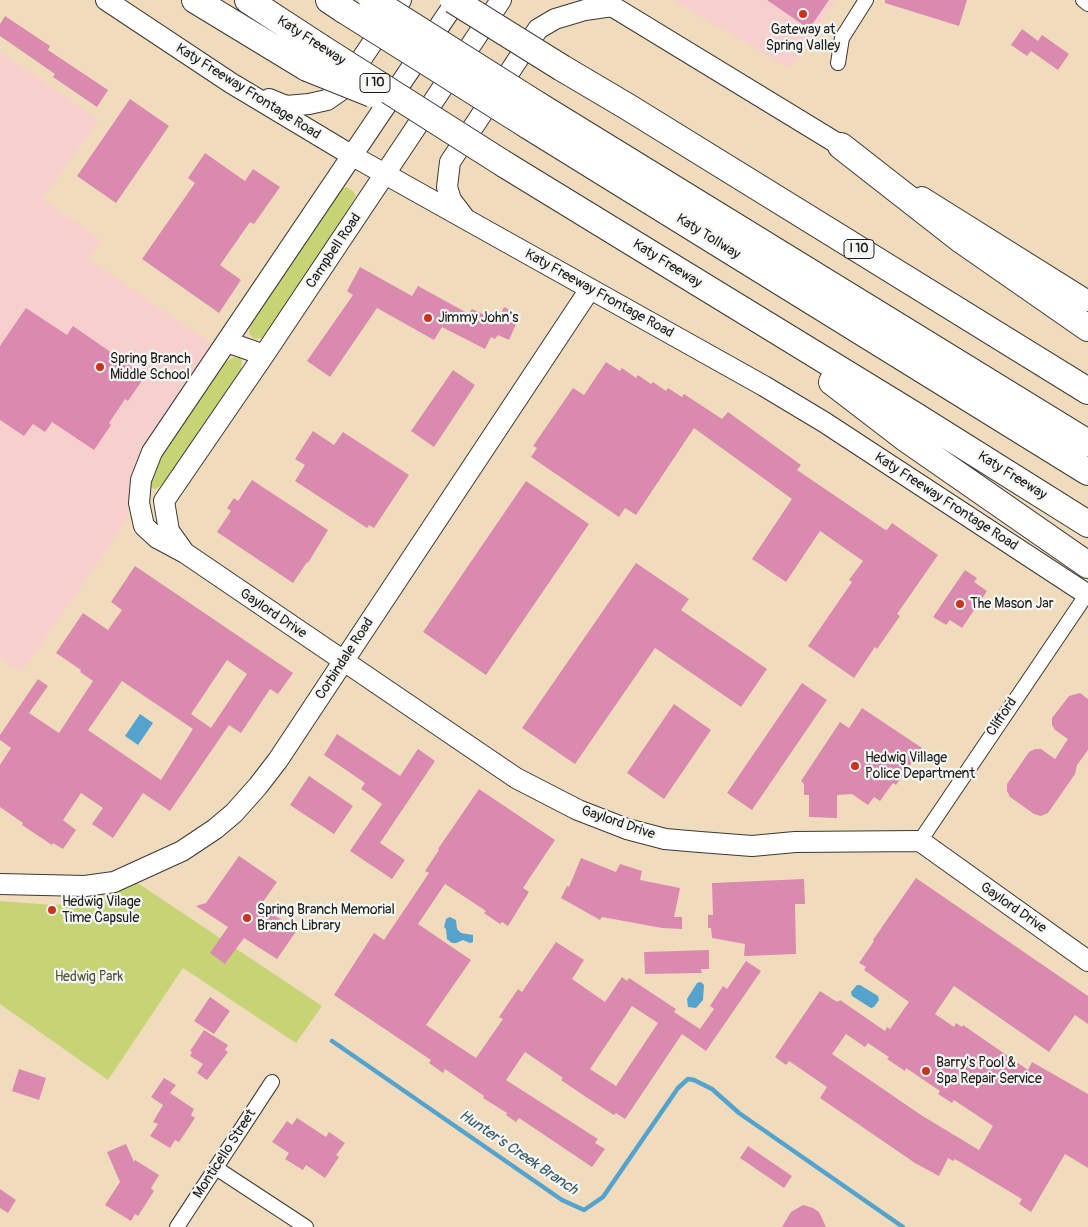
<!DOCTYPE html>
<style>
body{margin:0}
canvas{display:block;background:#f0dcbc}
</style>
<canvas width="1088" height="1227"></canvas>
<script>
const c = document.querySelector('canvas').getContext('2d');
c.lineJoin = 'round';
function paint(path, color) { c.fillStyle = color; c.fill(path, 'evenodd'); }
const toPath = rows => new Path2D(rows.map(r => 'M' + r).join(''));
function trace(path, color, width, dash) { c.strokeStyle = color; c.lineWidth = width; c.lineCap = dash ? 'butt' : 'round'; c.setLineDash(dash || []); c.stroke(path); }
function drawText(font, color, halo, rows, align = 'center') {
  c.font = font + ' Pangolin,sans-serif'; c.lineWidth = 4.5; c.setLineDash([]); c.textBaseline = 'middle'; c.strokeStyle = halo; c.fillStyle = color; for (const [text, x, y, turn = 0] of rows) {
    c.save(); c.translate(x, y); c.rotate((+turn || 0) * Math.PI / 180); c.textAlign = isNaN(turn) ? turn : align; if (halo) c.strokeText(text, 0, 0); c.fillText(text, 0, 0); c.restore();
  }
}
paint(toPath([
 [672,0,836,0,790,69],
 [0,52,99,120,42,199,101,240,89,259,213,345,135,471,129,489,127,520,22,672,0,657]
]), '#f7d0ce');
paint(toPath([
 [346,187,353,191,356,196,276,326,262,338,255,339,250,335,249,330,254,314,342,188],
 [234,357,241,358,242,363,239,380,167,481,156,489,149,488,149,470,218,367],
 [136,882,322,1006,296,1043,183,968,108,1080,0,1004,0,901,53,905,82,903]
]), '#c6d476');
paint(toPath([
 [140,714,153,723,138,745,125,736],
 [450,917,456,920,457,929,461,933,473,935,473,942,470,943,463,940,456,943,452,943,447,939,446,929,444,927,446,919],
 [701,982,704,985,703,1000,696,1008,688,1007,687,999,697,983],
 [857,985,860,985,878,996,879,1000,874,1007,871,1008,852,996,851,992]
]), '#54a3ce');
trace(toPath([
 [332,1041,562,1200,584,1210,603,1197,678,1088,688,1079,694,1080,712,1089,739,1113,903,1227]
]), '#54a3ce', 4.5);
paint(toPath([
 [767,0,829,0,809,29],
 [885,0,967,0,959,26,885,3],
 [5,16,50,46,48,50,108,90,97,107,53,77,55,74,0,36,0,24],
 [1022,29,1038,41,1042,35,1069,54,1058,70,1031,51,1027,56,1011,45],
 [130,99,169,126,116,203,77,176],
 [205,153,245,181,253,169,280,187,254,224,250,222,220,265,241,280,219,313,142,259,195,183,188,178],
 [360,267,412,296,418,286,469,314,472,309,497,321,504,307,520,315,509,340,498,335,495,339,491,337,485,349,442,327,434,340,377,308,330,377,307,361,353,295,347,291],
 [26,308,67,335,73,326,145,376,128,401,125,399,109,423,111,425,94,450,52,422,45,432,33,424,24,436,0,420,0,346],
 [606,362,620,371,622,368,636,378,638,375,651,384,653,382,666,391,668,388,682,397,684,394,722,419,728,412,801,465,797,470,884,529,887,530,892,523,938,555,897,614,900,616,877,649,875,647,854,678,808,646,852,582,849,580,863,561,820,531,786,582,752,559,792,499,694,428,636,515,625,508,619,517,531,457,537,448,533,446,573,388,584,395],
 [453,370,475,385,434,447,411,431],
 [313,431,334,445,343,432,409,475,374,528,369,525,367,528,295,481,305,465,295,459],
 [252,480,328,530,308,563,307,562,293,583,217,532,231,511,227,508,234,498,238,501],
 [526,481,589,524,486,675,423,632],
 [636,563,689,599,681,610,767,669,741,707,655,648,575,764,522,728],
 [135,566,293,673,278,694,270,689,241,733,229,725,170,811,143,793,113,838,92,824,103,808,81,793,63,820,76,830,63,849,53,843,52,845,22,825,23,823,0,807,0,765,11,748,0,740,0,735,38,679,48,686,29,713,59,733,93,681,80,672,81,670,56,653,83,613,108,630,122,610,111,602],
 [227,660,247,674,211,728,191,714],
 [122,681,193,729,161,780,88,730],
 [965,570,977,578,974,582,987,591,962,628,950,620,946,625,933,617],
 [802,683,827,700,752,810,727,793],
 [1080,693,1088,699,1088,750,1077,765,1075,774,1048,813,1041,816,1034,814,1010,797,1007,791,1007,784,1029,752,1035,749,1041,749,1055,759,1068,739,1055,730,1052,725,1052,718,1069,696],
 [674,704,711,730,664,799,627,773],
 [862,708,922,748,896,785,893,783,880,801,874,797,868,805,852,794,837,795,837,818,809,817,809,795,804,795,804,784,801,781,840,722,849,728],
 [337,734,400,776,418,749,435,761,380,843,405,860,392,879,350,851,382,804,361,789,365,783,324,755],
 [309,776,353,806,334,834,290,805],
 [479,789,555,840,523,888,529,892,508,926,502,922,500,924,484,913,486,911,445,884,418,924,471,960,426,1025,476,1058,503,1019,499,1017,518,989,522,992,556,942,584,960,572,979,605,1002,622,977,627,981,629,978,676,1009,674,1012,700,1029,714,1009,710,1006,723,986,727,989,746,961,761,971,706,1051,682,1034,625,1119,616,1113,614,1115,586,1097,561,1080,563,1078,553,1071,525,1052,506,1080,598,1139,595,1143,605,1149,592,1167,519,1118,516,1122,506,1115,507,1113,483,1098,484,1096,445,1069,443,1073,429,1063,431,1060,334,995,374,933,384,940,429,873,425,871,439,850,438,849],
 [632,1006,658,1023,616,1086,590,1069],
 [239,856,277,882,260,906,297,930,277,959,244,938,225,964,210,953,228,927,196,906,206,903],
 [581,858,616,872,620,864,642,871,640,880,680,888,674,917,682,917,682,929,662,928,602,917,600,920,561,898,567,886,569,887],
 [916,878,1088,996,1088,1024,1075,1015,1049,1052,954,986,935,1014,954,1027,956,1023,962,1027,963,1025,1028,1070,1032,1062,1088,1094,1088,1168,1065,1154,1031,1212,1019,1204,1022,1199,955,1159,953,1161,948,1158,939,1176,915,1163,820,1098,827,1087,789,1061,786,1065,775,1057,820,991,834,1000,838,1002,840,1000,885,1031,887,1027,890,1029,909,1002,864,970,866,967,859,963,874,941,873,940],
 [846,1034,865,1047,868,1043,889,1057,887,1059,905,1071,906,1068,940,1091,938,1094,952,1103,954,1100,993,1126,979,1150,921,1115,832,1054],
 [804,879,805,904,795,904,796,954,744,956,745,944,712,938,711,928,708,928,708,915,713,915,712,883],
 [709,950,709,969,701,969,702,973,645,974,644,952],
 [210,997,230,1011,214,1034,194,1021],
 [204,1030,228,1045,225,1050,228,1052,207,1080,197,1073,203,1064,190,1056,192,1052,190,1051],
 [19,1069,46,1078,39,1100,12,1091],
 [164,1078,176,1085,170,1093,194,1109,191,1115,195,1118,179,1142,175,1140,170,1148,150,1136,158,1124,153,1122,163,1105,151,1097],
 [297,1118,326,1137,329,1132,345,1143,336,1155,339,1157,325,1178,306,1165,303,1170,285,1159,289,1153,272,1142,287,1121,292,1125],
 [126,1144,134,1162,135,1160,159,1175,151,1188,154,1191,138,1216,135,1214,131,1221,105,1205,120,1182,107,1152],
 [748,1146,792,1176,784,1188,740,1158],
 [0,1189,16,1200,8,1213,0,1208],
 [803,1205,813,1208,819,1212,826,1227,782,1227,791,1212]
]), '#da8aaf');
const street = toPath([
 [1083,0,1088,4],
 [838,63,842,38,866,0],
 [920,841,1087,594],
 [216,1168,306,1227],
 [177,1227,272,1082]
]);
const secondary = toPath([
 [106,0,231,83,351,155,764,386,824,422,1088,595],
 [457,0,152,452,141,480,139,503,144,526,157,538,185,553,516,778,578,810,627,829,665,839,700,842,752,846,795,842,920,841,1088,961],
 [602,0,853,153],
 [269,99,286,106,309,104,327,100,340,91,401,0],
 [922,197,1088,301],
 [464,217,451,200,447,187,450,162,538,29,555,19,585,10,612,6],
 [227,342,264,355],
 [164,501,264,355,501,0],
 [164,501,169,531,184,552],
 [0,884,85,886,114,882,182,851,215,829,234,813,258,786,278,760,590,289]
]);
const highway = toPath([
 [195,0,307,68],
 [248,0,320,47],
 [329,0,344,10],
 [562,68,628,107,1088,391],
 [538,105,1088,443],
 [527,125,1088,472],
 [841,146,960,239,1088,328],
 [504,164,911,413,1088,524],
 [832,382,905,438,1088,565]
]);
trace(street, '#3c3934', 16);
trace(secondary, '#3c3934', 22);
trace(highway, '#3c3934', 28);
trace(street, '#fff', 14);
trace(secondary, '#fff', 20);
trace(highway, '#fff', 26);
const highwayBridge = toPath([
 [372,0,538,105],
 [453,0,562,68],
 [344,10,527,125],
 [320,47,504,164],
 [307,68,372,94]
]);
trace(highwayBridge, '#3c3934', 28, []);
trace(highwayBridge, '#fff', 26);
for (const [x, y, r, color] of [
 [803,14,5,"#c8321e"],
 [428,318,5,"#c8321e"],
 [100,367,5,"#c8321e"],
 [960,604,5,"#c8321e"],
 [855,766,5,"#c8321e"],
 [52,910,5,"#c8321e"],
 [247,918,5,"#c8321e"],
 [926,1071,5,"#c8321e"]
]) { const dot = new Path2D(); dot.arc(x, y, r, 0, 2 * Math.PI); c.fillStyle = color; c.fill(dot); trace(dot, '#f6f6f2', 2); }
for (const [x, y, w] of [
 [375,83,30],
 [859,249,30]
]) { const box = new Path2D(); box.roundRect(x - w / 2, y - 9.5, w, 19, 4); c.fillStyle = '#f6f6f2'; c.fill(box); trace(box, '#1c1c1c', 1); }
drawText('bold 12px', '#1c1c1c', null, [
 ["I 10",375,83],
 ["I 10",859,249]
]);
drawText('14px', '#1c1c1c', '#f6f6f2', [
 ["Gateway at",803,30,"center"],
 ["Spring Valley",803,46,"center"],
 ["Jimmy John's",438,318],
 ["Spring Branch",110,359],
 ["Middle School",110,375],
 ["The Mason Jar",970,604],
 ["Hedwig Village",865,758],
 ["Police Department",865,774],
 ["Hedwig Vilage",62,902],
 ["Time Capsule",62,918],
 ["Spring Branch Memorial",257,910],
 ["Branch Library",257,926],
 ["Barry's Pool &",936,1063],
 ["Spa Repair Service",936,1079]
], 'left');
drawText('14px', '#1c1c1c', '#f6f6f2', [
 ["Katy Freeway",311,41,33],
 ["Katy Freeway Frontage Road",248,92,32],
 ["Katy Tollway",708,237,32],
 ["Campbell Road",334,251,-56],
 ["Katy Freeway",667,264,32],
 ["Katy Freeway Frontage Road",599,294,29],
 ["Katy Freeway",1012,476,32],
 ["Katy Freeway Frontage Road",946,502,33],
 ["Gaylord Drive",273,614,34],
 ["Corbindale Road",345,659,-57],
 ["Clifford",1002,717,-56],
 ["Gaylord Drive",618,823,19],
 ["Gaylord Drive",1013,908,35],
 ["Monticello Street",225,1154,-57]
]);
drawText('14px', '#4f5337', '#f6f6f2', [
 ["Hedwig Park",89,977]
]);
drawText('italic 15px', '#35596c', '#f6f6f2', [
 ["Hunter's Creek Branch",518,1153,34]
]);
</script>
